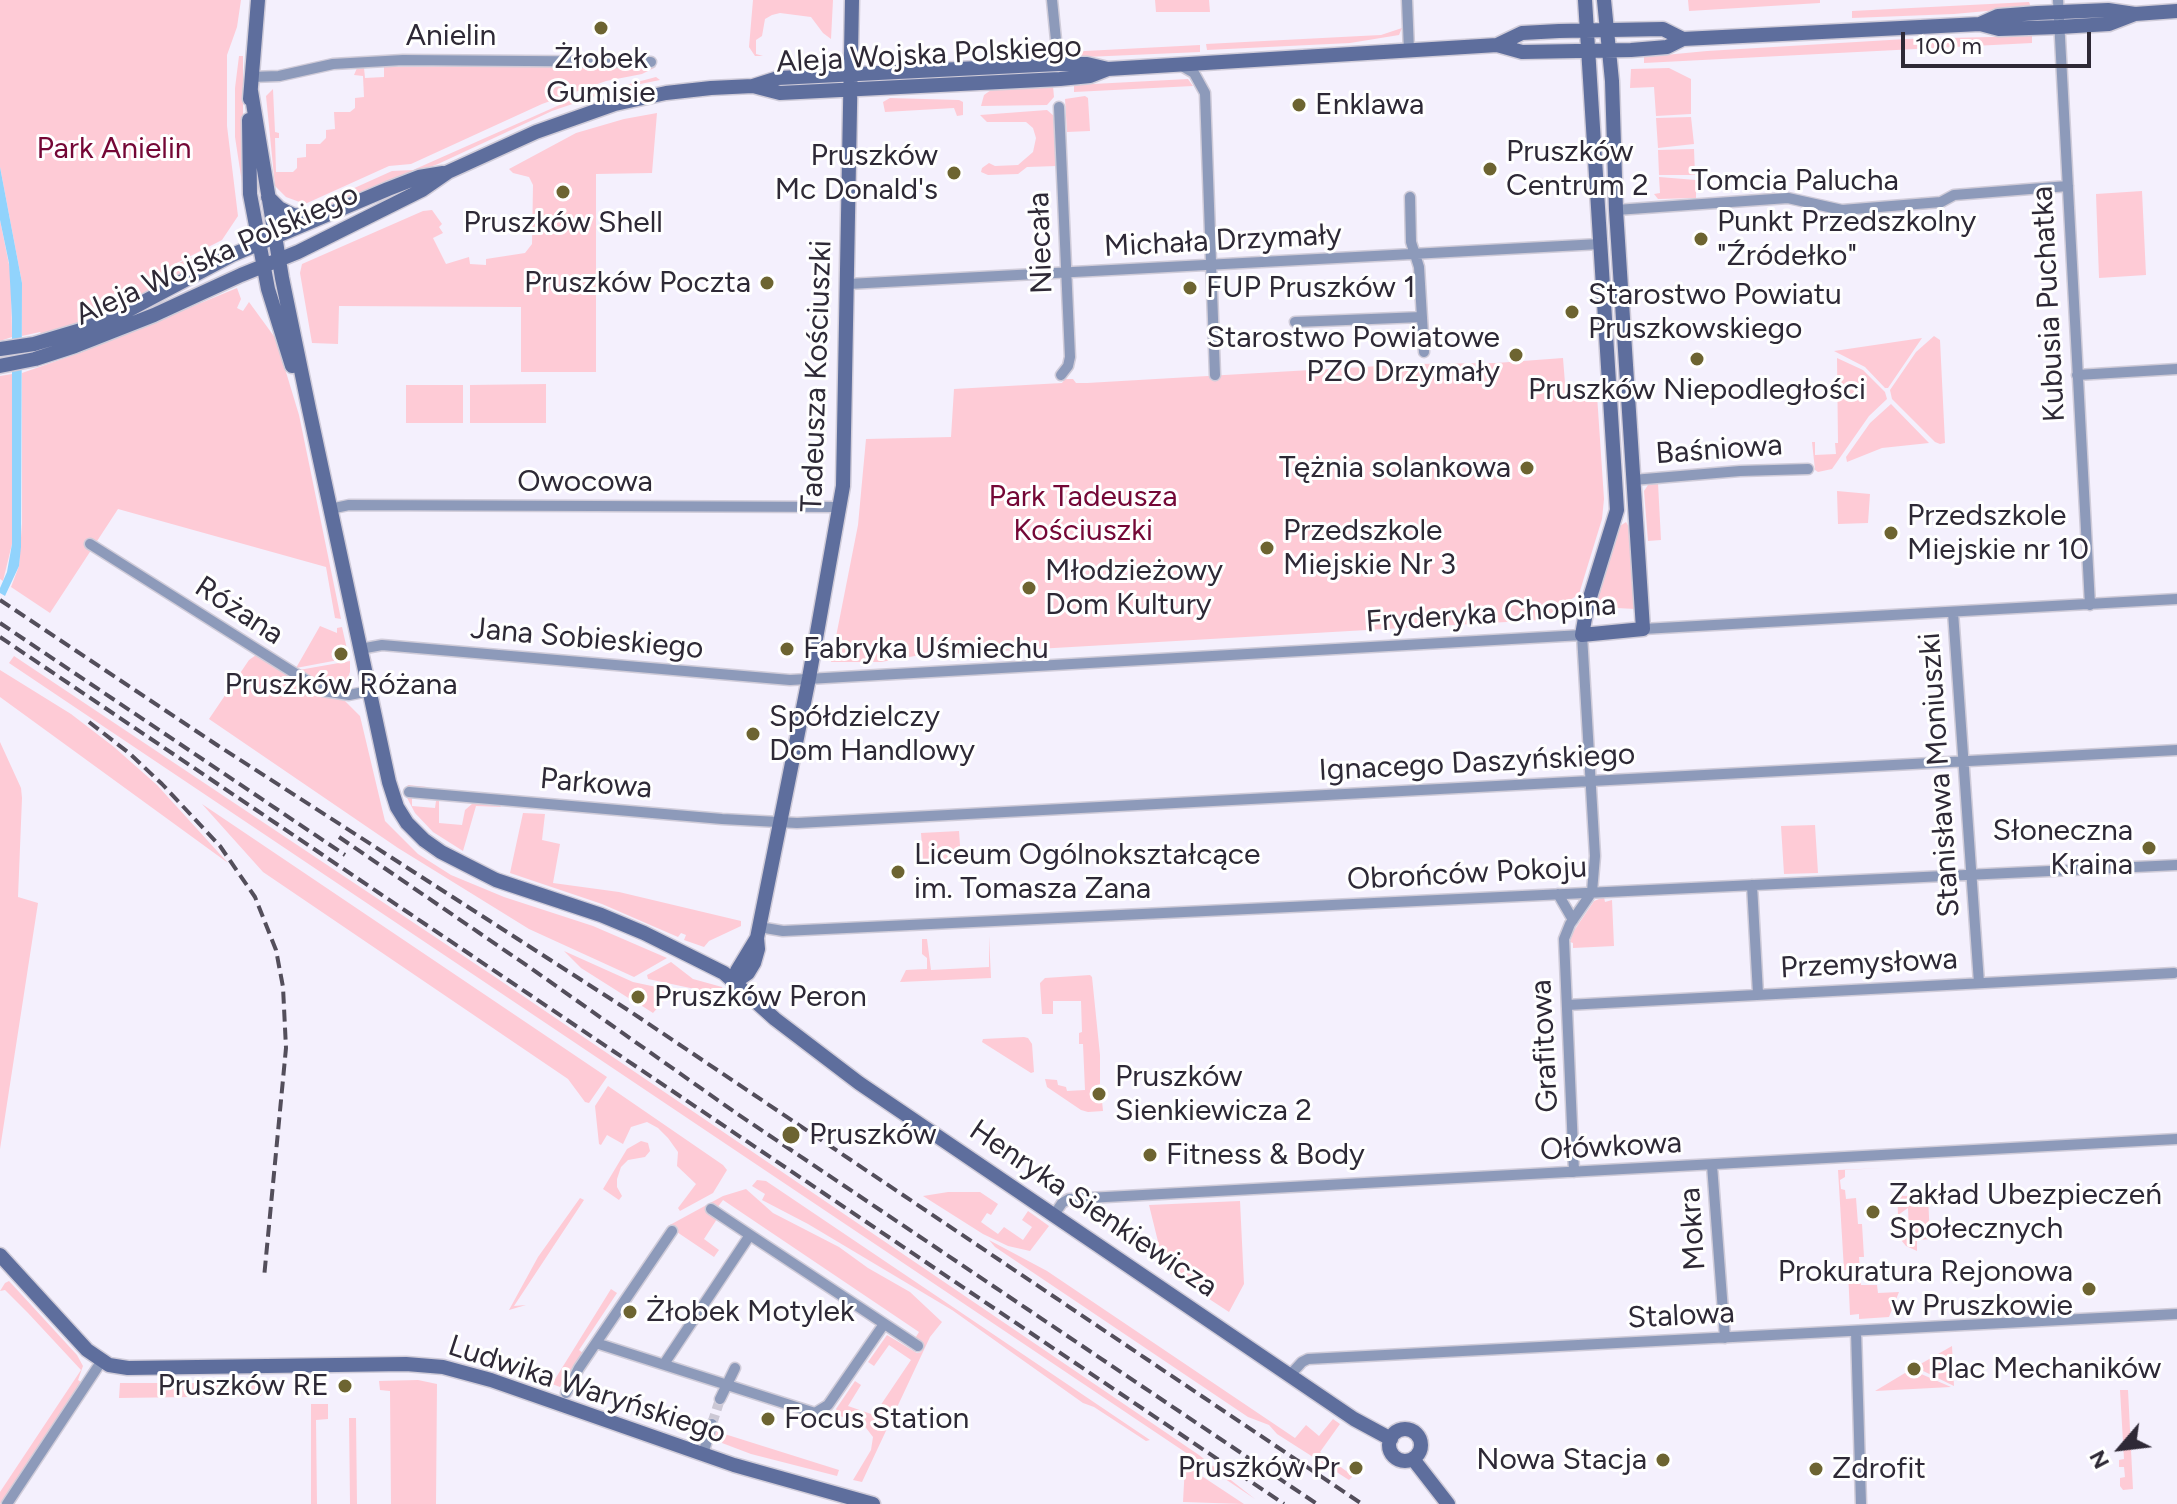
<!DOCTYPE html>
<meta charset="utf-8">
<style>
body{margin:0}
#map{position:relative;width:2177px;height:1504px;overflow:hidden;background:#f4f0fd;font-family:Figtree,sans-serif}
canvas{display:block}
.north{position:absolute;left:2081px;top:1408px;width:80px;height:80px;-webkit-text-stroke:6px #fff;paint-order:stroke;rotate:242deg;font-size:22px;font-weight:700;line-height:32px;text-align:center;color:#2e2936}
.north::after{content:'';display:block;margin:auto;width:28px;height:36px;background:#2e2936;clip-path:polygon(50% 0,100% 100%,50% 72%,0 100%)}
.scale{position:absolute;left:1901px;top:32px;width:190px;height:36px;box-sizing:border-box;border:4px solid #2e2936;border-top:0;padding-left:10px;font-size:24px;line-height:28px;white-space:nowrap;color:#2e2936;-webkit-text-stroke:6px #fff;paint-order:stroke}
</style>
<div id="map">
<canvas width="2177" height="1504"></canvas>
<div class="north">N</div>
<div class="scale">100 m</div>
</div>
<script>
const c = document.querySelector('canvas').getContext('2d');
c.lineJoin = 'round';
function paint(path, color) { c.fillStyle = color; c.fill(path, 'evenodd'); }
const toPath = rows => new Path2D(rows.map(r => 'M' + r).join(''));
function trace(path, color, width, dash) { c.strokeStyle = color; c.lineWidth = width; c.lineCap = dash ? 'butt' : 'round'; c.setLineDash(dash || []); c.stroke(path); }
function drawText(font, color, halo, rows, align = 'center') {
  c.font = font + ' Figtree,sans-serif'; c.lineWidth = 6; c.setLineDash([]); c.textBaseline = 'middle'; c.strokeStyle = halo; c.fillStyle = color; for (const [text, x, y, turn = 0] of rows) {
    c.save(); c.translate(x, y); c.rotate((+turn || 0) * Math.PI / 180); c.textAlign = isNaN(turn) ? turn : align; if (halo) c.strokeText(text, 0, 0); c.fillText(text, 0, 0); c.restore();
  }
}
paint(toPath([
 [0,0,241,0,237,27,227,55,227,126,238,216,222,240,167,268,218,246,221,252,126,304,77,325,42,335,40,332,22,336,22,283,0,167],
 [753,0,833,0,831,39,823,33,811,17,780,13,772,15,765,19,762,36,756,40,756,54,763,56,755,56,749,47],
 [1155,0,1209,0,1210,12,1156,12],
 [1688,0,1820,0,1820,3,1689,11],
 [2029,2,2031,7,1954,14,1852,18,1852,11],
 [1402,28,1399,35,1350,43,1207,50,1206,44,1361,36,1381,35],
 [2032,36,2032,43,1644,63,1644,57,1707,51,1906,39],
 [1200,45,1200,52,1063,58,1066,52],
 [239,56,243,56,243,178,248,222,235,137,235,88],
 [639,65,645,68,656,67,642,74,606,81,542,104,411,164,389,166,305,204,286,197,275,186,266,96,273,89,275,132,279,133,279,138,275,138,276,172,293,172,297,168,297,158,306,157,306,144,320,144,326,138,326,130,335,129,334,112,350,112,355,108,355,98,364,97,363,76,354,75,357,68,364,68,365,78,384,77,384,67],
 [1669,68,1691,79,1691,114,1656,116,1654,87,1630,88,1631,69],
 [656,77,660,80,616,89,552,111,438,164,319,208,300,211,292,207,310,208,392,171,413,170,573,99],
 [1188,79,1193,86,1074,92,1074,85],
 [1053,86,1054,97,1047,105,981,106,984,95,991,90],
 [1085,96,1088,98,1090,131,1067,132,1065,99],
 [890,98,959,100,963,102,963,115,957,116,954,108,885,112,883,102],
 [1047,110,1054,116,1057,166,1027,167,1018,174,988,175,981,172,982,168,989,163,995,166,1018,165,1033,152,1036,138,1033,128,1026,122,987,122,980,115],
 [657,113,652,173,596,174,596,372,521,372,521,307,339,306,338,344,312,343,300,273,302,264,423,211,432,210,442,224,439,227,443,233,433,238,446,264,469,257,470,264,486,265,486,259,525,253,532,244,533,185,529,177,513,173,509,169,576,133,624,119],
 [1691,117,1694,144,1658,148,1656,118],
 [1694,149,1695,175,1659,175,1658,150],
 [1659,177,1696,180,1696,198,1658,199,1654,194,1660,193],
 [2142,191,2146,275,2099,278,2096,194],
 [0,220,11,274,12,337,0,341],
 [237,288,241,299,237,308,243,311,249,302,276,339,299,415,341,619,335,618,326,567,118,509,50,613,11,587,19,566,22,523,22,373,82,352],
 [1934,336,1940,340,1945,443,1940,444,1935,442,1892,399,1890,390,1916,352],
 [1922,338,1888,388,1885,388,1865,367,1834,351],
 [1563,358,1566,396,1597,395,1604,499,1602,519,1579,594,1541,620,915,656,881,662,831,662,858,525,866,439,951,437,954,389,1062,383,1065,379,1073,379,1076,383,1087,383,1414,364,1496,363],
 [1837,358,1863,370,1885,392,1887,399,1869,416,1832,469,1818,472,1815,470,1812,442,1815,442,1815,455,1836,454,1835,443,1838,443],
 [12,374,12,544,3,581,0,579,0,376],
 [546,384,546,423,470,423,470,385],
 [406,385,463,385,463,423,406,423],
 [1891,404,1929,443,1882,448,1847,462,1846,457,1870,423],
 [1658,483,1661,540,1648,541,1644,491,1648,485],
 [1837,491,1870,494,1868,523,1838,524],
 [1626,522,1630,529,1635,609,1599,607,1595,606,1620,526],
 [320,626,337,633,337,628,342,627,349,658,296,668],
 [256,655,317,692,345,701,360,716,385,821,418,854,451,875,504,897,593,926,667,958,634,977,529,929,398,848,209,719,249,660],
 [14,656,498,979,1199,1455,1255,1499,9,663],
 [350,661,350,672,343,690,325,687,298,672,299,670],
 [0,670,71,714,114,747,157,785,228,863,0,697],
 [0,742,21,788,22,798,18,897,38,903,0,1149],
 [408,785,427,787,412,797,412,806,435,808,436,801,439,800,439,823,462,825,465,810,473,803,500,805,501,807,476,806,463,851,433,832,415,813,404,792],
 [202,804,607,1077,589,1103,585,1102,568,1079,263,872],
 [523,813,545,814,542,840,560,844,553,883,619,892,741,921,741,926,709,941,704,947,684,940,686,935,681,933,678,937,602,904,510,873],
 [1815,825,1818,873,1784,874,1781,826],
 [959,831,961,859,923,860,921,833],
 [1604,897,1605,902,1612,900,1614,946,1573,948,1573,943,1570,942,1573,932,1594,901],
 [989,936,991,978,900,982,906,970,927,969,927,958,922,954,922,939,927,939,931,970,989,967],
 [564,951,633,982,661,988,667,997,653,1013,639,1004,643,997,635,992,630,999,581,968],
 [671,962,693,979,722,987,724,993,723,995,648,979,647,975],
 [1090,975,1092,977,1100,1055,1100,1084,1096,1088,1096,1100,1102,1101,1103,1111,1088,1112,1081,1110,1047,1087,1045,1079,1057,1080,1058,1085,1066,1087,1067,1091,1085,1090,1083,1044,1079,1044,1079,1033,1082,1032,1081,1001,1053,1001,1053,1014,1042,1014,1040,983,1045,978],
 [1024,1037,1028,1038,1032,1044,1034,1072,1031,1073,982,1042,983,1039],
 [608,1086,723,1165,727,1170,713,1193,680,1211,678,1208,696,1184,677,1166,678,1152,668,1138,658,1128,647,1122,631,1127,623,1144,607,1135,601,1145,599,1144,595,1106],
 [641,1141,648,1143,650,1151,645,1157,628,1160,621,1167,617,1179,617,1187,622,1196,619,1200,603,1189,627,1149],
 [1883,1168,1845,1170,1845,1177,1840,1180,1841,1189,1845,1190,1846,1199,1856,1198,1858,1224,1862,1224,1864,1257,1859,1257,1861,1285,1877,1285,1878,1293,1899,1292,1889,1317,1859,1319,1859,1314,1850,1315,1848,1270,1844,1270,1838,1170],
 [757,1180,766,1181,1150,1440,1146,1441,1094,1407,1083,1403,952,1310,808,1224,762,1200,765,1194,752,1186],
 [1902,1186,1903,1196,1928,1195,1930,1239,1917,1240,1917,1251,1906,1246,1901,1240,1909,1232,1908,1208,1898,1215,1897,1190],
 [746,1189,773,1213,839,1247,868,1268,910,1292,942,1322,930,1337,862,1482,853,1480,871,1450,873,1437,863,1424,840,1416,836,1409,855,1381,861,1385,848,1406,874,1415,911,1360,889,1345,874,1366,868,1362,887,1335,917,1353,921,1352,922,1349,914,1340,919,1332,723,1200,717,1208,712,1204,707,1212,717,1219,704,1239,719,1250,714,1257,668,1226,723,1196],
 [948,1192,980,1192,998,1204,991,1215,987,1213,981,1222,998,1234,1004,1227,1023,1240,1032,1227,1022,1220,1028,1211,1049,1226,1030,1251,1008,1246,983,1234,923,1196],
 [580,1198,584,1200,514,1306,526,1305,509,1310,538,1257],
 [1240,1201,1244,1284,1229,1312,1165,1270,1149,1205],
 [989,1240,1047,1271,1295,1438,1306,1425,1319,1436,1333,1419,1340,1424,1320,1452,1353,1476,1349,1480,1277,1434,1269,1425,1248,1417,995,1247],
 [9,1281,77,1355,83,1366,78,1380,81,1382,0,1504,0,1492,81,1370,28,1313,5,1290,0,1291,5,1283],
 [611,1289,617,1293,579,1350,583,1353,560,1387,552,1384],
 [1952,1346,1954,1386,1917,1368,1917,1366],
 [1912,1370,1951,1387,1875,1391,1905,1373],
 [418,1380,437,1384,436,1504,391,1504,390,1391,380,1390,379,1381],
 [120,1383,266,1383,261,1396,119,1398],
 [2120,1390,2128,1390,2133,1489,2123,1490,2120,1486,2120,1478,2125,1477,2124,1467,2119,1467,2119,1460,2124,1459],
 [311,1404,328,1404,328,1419,316,1420,317,1504,311,1504],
 [349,1418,356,1418,357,1504,350,1504],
 [715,1431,839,1470,837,1476,751,1454,722,1443,724,1437,718,1435,715,1441,712,1440],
 [1185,1465,1244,1504,1183,1502]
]), '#fecbd6');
paint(toPath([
 [0,167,22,283,21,547,19,566,5,596,0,593,0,588,7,572,12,544,12,318,9,263,0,220]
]), '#91d3fc');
trace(toPath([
 [712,1424,720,1399]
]), '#ccc8d5', 10, [10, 5]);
const street = toPath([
 [1052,0,1056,40],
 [1407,0,1409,51],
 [2058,0,2090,605],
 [1180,65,1194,73,1205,93,1215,375],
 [251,77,279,76,333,64,403,60,651,62],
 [1059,107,1070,357,1068,366,1061,375],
 [1410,197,1411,242,1419,267,1424,352],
 [1616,210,1788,198,1842,210,1941,202,1954,195,2068,186],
 [848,284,1600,244],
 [1295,322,1422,317],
 [2077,375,2177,369],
 [1633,480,1740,471,1808,469],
 [330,509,349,505,840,507],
 [90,544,323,691,349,695,369,691],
 [1953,612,1979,983],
 [1643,629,2177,599],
 [360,649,382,645,790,680,1582,635,1595,856,1592,892,1570,924,1564,939,1574,1172],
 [409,792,722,819,797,823,2177,750],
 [1752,885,1758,994],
 [1558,894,1573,920],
 [759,927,783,931,2177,865],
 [1567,1005,2174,973],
 [1712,1165,1725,1338],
 [1054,1215,1062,1203,1069,1199,2177,1139],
 [750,1235,918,1346],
 [1856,1331,1861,1504],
 [596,1343,815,1413,828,1405,884,1324],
 [664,1364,750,1235,711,1209],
 [1291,1374,1302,1362,1308,1359,2177,1314],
 [566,1393,579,1368,672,1231],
 [720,1399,735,1368],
 [703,1454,712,1424],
 [7,1504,101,1362]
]);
const secondary = toPath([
 [1585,0,1617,510,1587,607,1582,635,1643,629,1616,210,1612,81,1604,0],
 [1980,24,1998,16,2037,13,2108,10,2135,14,2177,11],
 [1497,45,1522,33,1559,31,1663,29,1683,39],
 [753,86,778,78,1058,64,1087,64,1108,69,1497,45,1522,52,1631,50,1667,47,1683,39,1980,24,1999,29,2059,27,2109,24,2135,14],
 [251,91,282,278,309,409,389,782,397,807,407,823,424,840,441,852,496,880,601,915,644,933,724,973,775,1019,859,1083,1354,1419,1391,1439],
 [250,99,258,0],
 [249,120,250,194,268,289,292,366],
 [268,197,279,208,293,215,316,218],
 [0,349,34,344,81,330,121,314,232,255,388,189,419,177,443,173],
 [0,366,35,359,75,346,154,315,241,275,298,252,422,190,448,172,536,132,615,104,666,93,711,88,753,86,780,93,1060,79,1090,76,1108,69],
 [735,982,748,973,754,963,758,949,757,938,809,678,843,486,852,0],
 [735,982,737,971,757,938],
 [0,1255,87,1350,109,1365,128,1368,406,1364,443,1367,491,1380,734,1465,873,1504],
 '1389 1445a16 16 0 1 1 32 0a16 16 0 1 1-32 0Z',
 [1413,1459,1448,1504]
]);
trace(street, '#d0ccd9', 13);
trace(secondary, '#d0ccd9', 17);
trace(street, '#8d9aba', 10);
trace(secondary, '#5e6e9d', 14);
trace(toPath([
 [0,600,217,745,631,1012,1362,1504],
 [0,623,345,855],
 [0,637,1284,1504],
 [89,722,129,753,162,784,220,846,255,897,276,950,283,987,286,1048,264,1278],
 [339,837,532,969,736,1113,1317,1504]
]), '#534e5b', 4, [12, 6]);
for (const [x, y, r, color] of [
 [601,28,8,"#6d6431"],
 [1299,105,8,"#6d6431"],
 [1490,169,8,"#6d6431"],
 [954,173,8,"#6d6431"],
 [563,192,8,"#6d6431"],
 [1701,239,8,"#6d6431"],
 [767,283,8,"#6d6431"],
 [1190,288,8,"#6d6431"],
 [1572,312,8,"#6d6431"],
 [1516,355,8,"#6d6431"],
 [1697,359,8,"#6d6431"],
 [1527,468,8,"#6d6431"],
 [1891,533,8,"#6d6431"],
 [1267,548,8,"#6d6431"],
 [1029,588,8,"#6d6431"],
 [787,649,8,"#6d6431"],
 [341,654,8,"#6d6431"],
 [753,734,8,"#6d6431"],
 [2149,848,8,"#6d6431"],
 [898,872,8,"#6d6431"],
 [638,997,8,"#6d6431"],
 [1099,1094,8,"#6d6431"],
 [791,1135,10,"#6d6431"],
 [1150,1155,8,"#6d6431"],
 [1873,1212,8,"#6d6431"],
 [2089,1289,8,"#6d6431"],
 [630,1312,8,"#6d6431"],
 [1914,1369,8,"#6d6431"],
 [345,1386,8,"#6d6431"],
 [768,1419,8,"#6d6431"],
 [1663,1460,8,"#6d6431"],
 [1356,1468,8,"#6d6431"],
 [1816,1469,8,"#6d6431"]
]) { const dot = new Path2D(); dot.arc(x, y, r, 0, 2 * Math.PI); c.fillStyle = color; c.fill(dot); trace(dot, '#fff', 3); }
drawText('30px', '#2e2936', '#fff', [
 ["Anielin",451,36],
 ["Aleja Wojska Polskiego",929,55,-3],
 ["Tomcia Palucha",1795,181],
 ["Michała Drzymały",1223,241,-3],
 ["Niecała",1041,243,-92],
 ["Aleja Wojska Polskiego",217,255,-24],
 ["Kubusia Puchatka",2049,304,-93],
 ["Tadeusza Kościuszki",817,376,-88],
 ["Baśniowa",1719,450,-4],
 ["Owocowa",585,482],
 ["Różana",239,611,33],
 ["Fryderyka Chopina",1491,614,-4],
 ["Jana Sobieskiego",587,639,5],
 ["Ignacego Daszyńskiego",1477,763,-3],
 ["Stanisława Moniuszki",1940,775,-94],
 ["Parkowa",596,784,5],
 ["Obrońców Pokoju",1467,874,-3],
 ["Przemysłowa",1869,964,-3],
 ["Grafitowa",1545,1046,-93],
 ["Ołówkowa",1611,1147,-3],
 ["Henryka Sienkiewicza",1093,1209,34],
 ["Mokra",1693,1229,-94],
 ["Stalowa",1681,1316,-3],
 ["Ludwika Waryńskiego",587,1390,18]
]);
drawText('30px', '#2e2936', '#fff', [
 ["Żłobek",601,59,"center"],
 ["Gumisie",601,93,"center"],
 ["Enklawa",1315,105],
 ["Pruszków",1506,152],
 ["Centrum 2",1506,186],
 ["Pruszków",938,156,"right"],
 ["Mc Donald's",938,190,"right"],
 ["Punkt Przedszkolny",1717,222],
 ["\"Źródełko\"",1717,256],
 ["Pruszków Shell",563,223,"center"],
 ["Pruszków Poczta",751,283,"right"],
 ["FUP Pruszków 1",1206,288],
 ["Starostwo Powiatu",1588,295],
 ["Pruszkowskiego",1588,329],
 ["Starostwo Powiatowe",1500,338,"right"],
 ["PZO Drzymały",1500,372,"right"],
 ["Pruszków Niepodległości",1697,390,"center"],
 ["Tężnia solankowa",1511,468,"right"],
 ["Przedszkole",1907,516],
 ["Miejskie nr 10",1907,550],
 ["Przedszkole",1283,531],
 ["Miejskie Nr 3",1283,565],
 ["Młodzieżowy",1045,571],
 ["Dom Kultury",1045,605],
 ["Fabryka Uśmiechu",803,649],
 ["Pruszków Różana",341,685,"center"],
 ["Spółdzielczy",769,717],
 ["Dom Handlowy",769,751],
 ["Słoneczna",2133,831,"right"],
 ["Kraina",2133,865,"right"],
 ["Liceum Ogólnokształcące",914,855],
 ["im. Tomasza Zana",914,889],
 ["Pruszków Peron",654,997],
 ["Pruszków",1115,1077],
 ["Sienkiewicza 2",1115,1111],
 ["Pruszków",809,1135],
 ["Fitness & Body",1166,1155],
 ["Zakład Ubezpieczeń",1889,1195],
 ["Społecznych",1889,1229],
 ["Prokuratura Rejonowa",2073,1272,"right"],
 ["w Pruszkowie",2073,1306,"right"],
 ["Żłobek Motylek",646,1312],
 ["Plac Mechaników",1930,1369],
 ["Pruszków RE",329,1386,"right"],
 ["Focus Station",784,1419],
 ["Nowa Stacja",1647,1460,"right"],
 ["Pruszków Pr",1340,1468,"right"],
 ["Zdrofit",1832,1469]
], 'left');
drawText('30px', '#740736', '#fff', [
 ["Park Anielin",114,149],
 ["Park Tadeusza",1083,497],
 ["Kościuszki",1083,531]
]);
</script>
